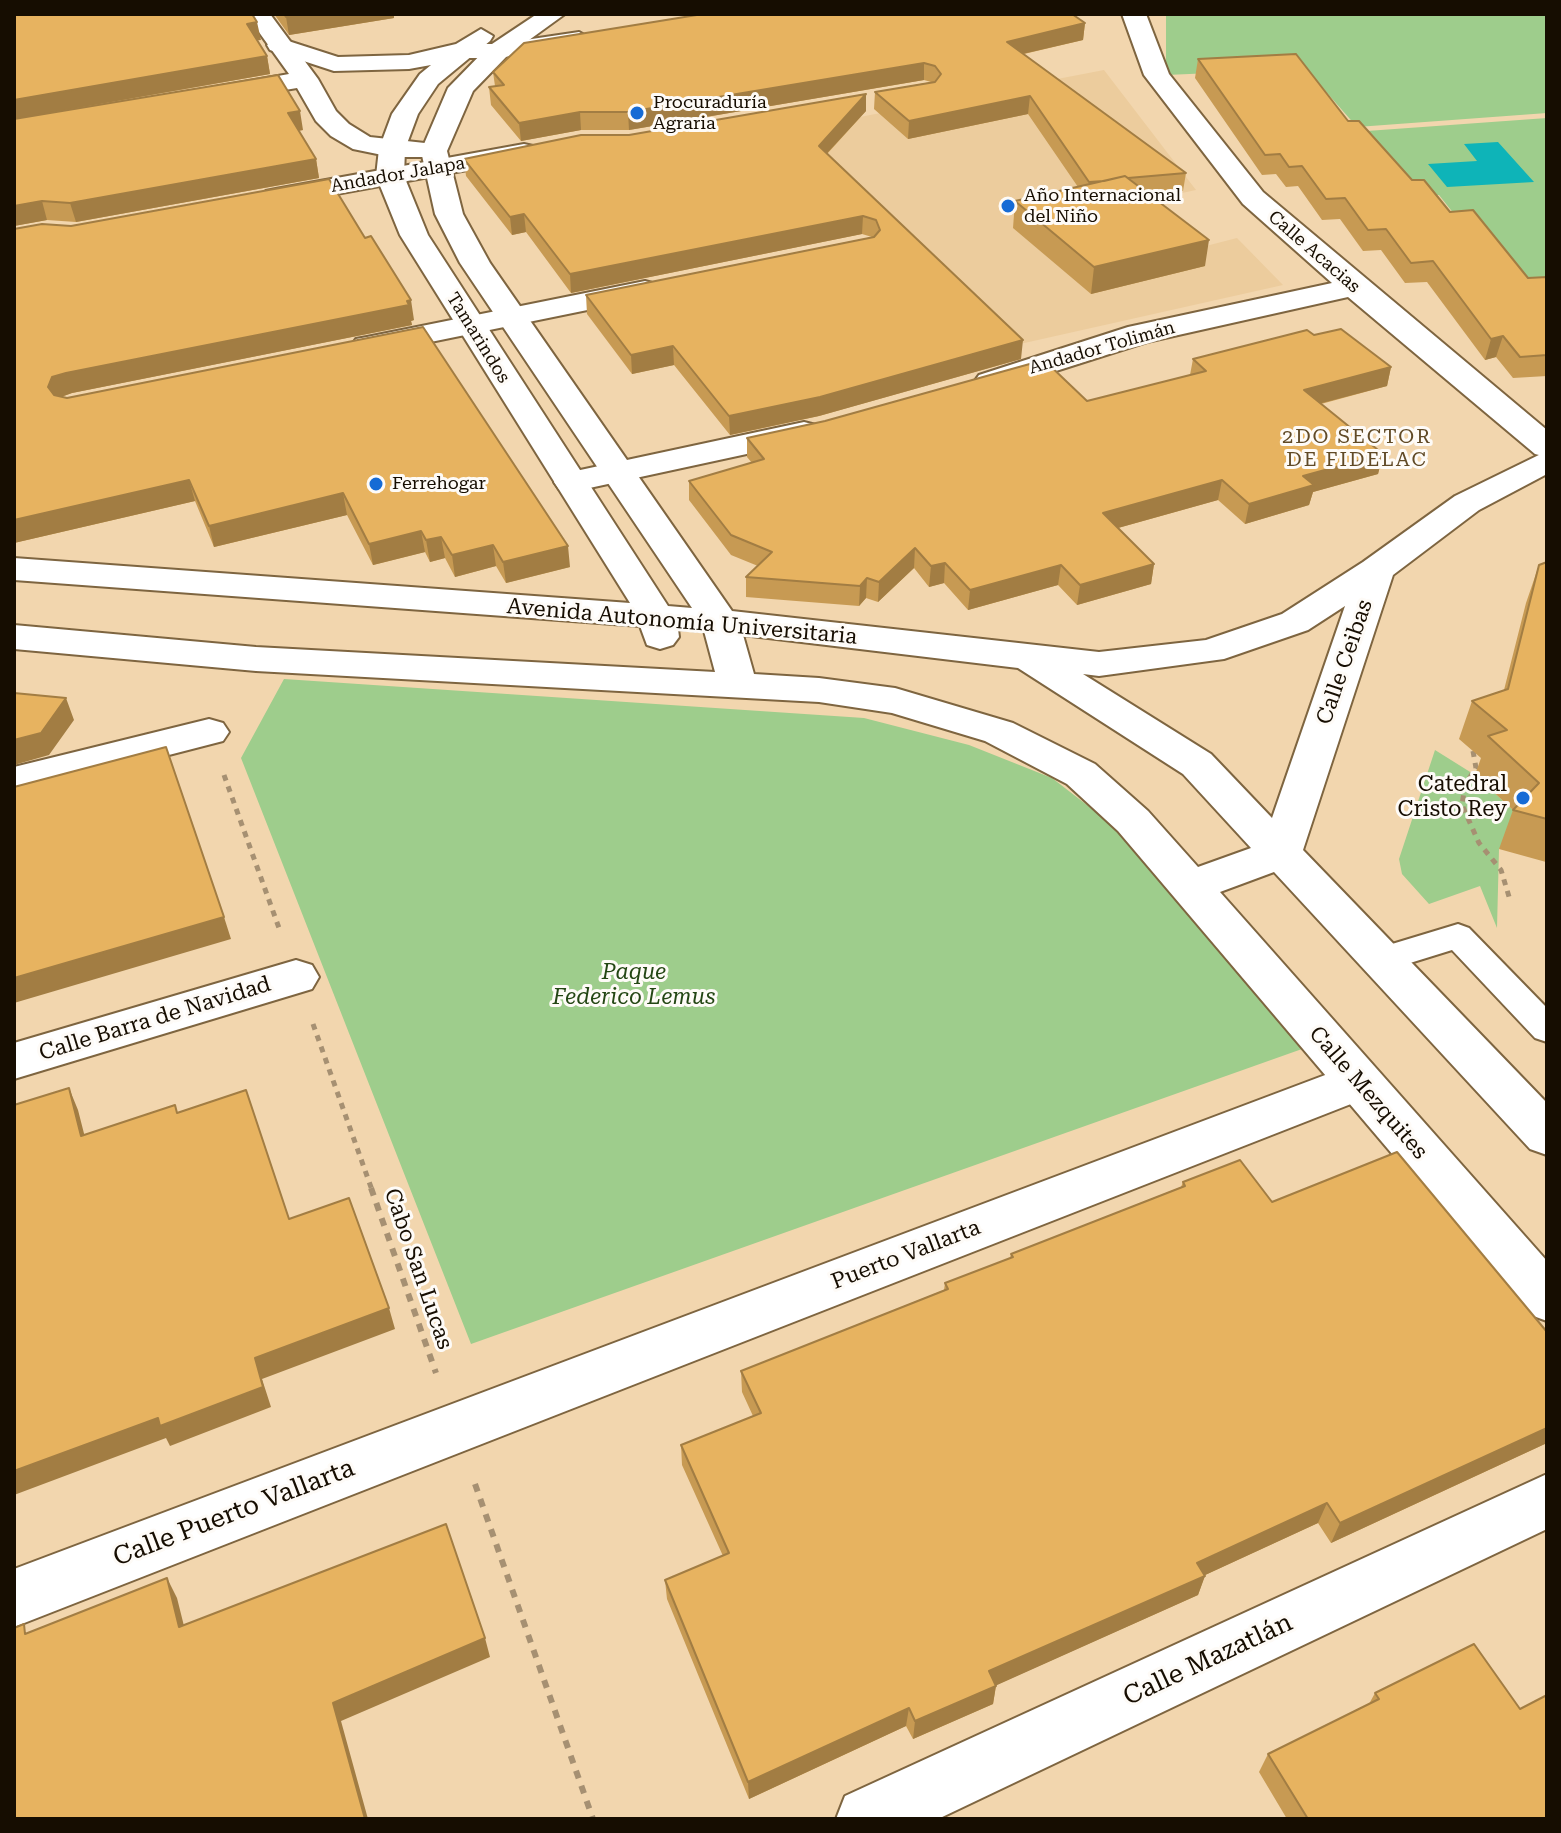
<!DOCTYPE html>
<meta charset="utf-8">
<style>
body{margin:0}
#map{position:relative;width:1561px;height:1833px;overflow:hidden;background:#f2d6ae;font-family:"Roboto Serif",serif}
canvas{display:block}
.frame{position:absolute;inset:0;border:16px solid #160d01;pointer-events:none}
</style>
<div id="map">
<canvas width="1561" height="1833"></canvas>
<div class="frame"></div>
</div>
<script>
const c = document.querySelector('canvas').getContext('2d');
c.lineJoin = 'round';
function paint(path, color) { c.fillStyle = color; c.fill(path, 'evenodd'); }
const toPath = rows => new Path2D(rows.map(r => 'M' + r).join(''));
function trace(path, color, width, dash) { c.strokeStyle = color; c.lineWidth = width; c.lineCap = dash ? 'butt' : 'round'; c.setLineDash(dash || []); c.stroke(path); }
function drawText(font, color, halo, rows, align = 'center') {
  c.font = font + ' "Roboto Serif",serif'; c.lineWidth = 6; c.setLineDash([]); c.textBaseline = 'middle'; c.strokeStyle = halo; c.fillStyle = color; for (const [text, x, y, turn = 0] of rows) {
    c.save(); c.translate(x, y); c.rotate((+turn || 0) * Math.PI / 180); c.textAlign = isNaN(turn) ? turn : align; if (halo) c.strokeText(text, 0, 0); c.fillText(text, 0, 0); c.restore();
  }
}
paint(toPath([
 [1104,70,1196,190,1149,200,1202,247,1237,238,1283,285,1011,346,782,132]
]), '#eccc9d');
paint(toPath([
 [1166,14,1547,14,1547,113,1357,127,1306,69,1166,75],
 [1547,118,1547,296,1543,297,1514,262,1493,263,1439,195,1418,197,1367,131],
 [284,679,864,718,969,745,1052,778,1118,829,1302,1049,471,1344,241,758],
 [1435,750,1475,775,1525,821,1499,849,1497,928,1480,886,1429,904,1402,874,1399,859]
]), '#9ecd8c');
paint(toPath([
 [1498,142,1534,182,1447,187,1428,164,1477,161,1464,144]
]), '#0eb4b8');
const lane = toPath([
 [1458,924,1469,928,1547,1008,1547,1042,1535,1038,1452,950,1381,972,1369,969,1365,960,1369,951,1458,924]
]);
const street = toPath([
 [246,14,270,14,318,79,336,111,349,124,370,137,443,145,447,151,443,157,392,157,353,149,331,136,316,121,297,88,225,100,216,97,212,92,216,87,289,74,246,14],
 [1122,14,1146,14,1169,74,1263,192,1547,430,1547,457,1535,454,1348,297,1147,342,990,392,979,389,974,382,979,375,1128,327,1332,283,1243,204,1144,75,1122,14],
 [579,32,591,39,588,44,498,58,459,58,447,51,459,44,498,44,579,32],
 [524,144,533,146,537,152,533,158,276,205,266,203,262,197,266,191,276,189,524,144],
 [645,281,656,284,660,290,656,296,367,355,356,353,351,346,356,339,367,337,645,281],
 [804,422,816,425,821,432,816,439,571,492,559,489,554,482,559,475,571,472,804,422],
 [209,719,223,723,229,732,223,741,14,795,14,767,209,719],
 [296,960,312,965,319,977,312,989,14,1079,14,1043,296,960],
 [1357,1063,1374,1069,1381,1082,1374,1095,14,1627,14,1569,1357,1063],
 [1547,1474,1547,1529,938,1819,836,1819,845,1796,1547,1474]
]);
const secondary = toPath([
 [537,14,565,14,507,56,473,91,447,151,463,214,490,263,732,611,1099,652,1206,640,1282,614,1363,562,1455,496,1547,451,1547,474,1479,510,1393,575,1303,850,1547,1103,1547,1155,1530,1149,1274,872,1220,892,1547,1261,1547,1321,1528,1314,1118,831,1067,784,985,741,892,713,819,702,256,671,14,649,14,625,256,647,715,672,704,631,678,629,679,637,673,645,660,649,647,645,640,626,14,580,14,558,630,603,400,235,376,176,379,149,392,114,420,74,431,65,409,69,334,71,270,50,267,45,279,38,338,57,409,55,456,44,481,29,493,36,490,41,438,84,418,114,405,149,404,176,428,235,668,606,692,608,460,263,435,214,421,151,448,88,489,46,537,14],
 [1345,606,1272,818,1211,754,1083,674,1099,676,1224,659,1308,630,1345,606],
 [743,635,1018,668,1183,774,1251,848,1198,867,1148,811,1095,764,1013,723,895,688,819,678,754,674,743,635]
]);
trace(lane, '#7e6540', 4);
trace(street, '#7e6540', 4);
trace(secondary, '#7e6540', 4);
trace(toPath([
 [1473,751,1476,768,1465,785,1462,805,1479,843,1501,870,1510,900],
 [224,775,279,928],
 [313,1024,372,1190]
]), '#a69072', 5, [6, 6]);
trace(toPath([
 [371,1188,436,1373],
 [475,1484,593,1819]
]), '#a69072', 6, [8, 8]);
paint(lane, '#fff');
paint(street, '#fff');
paint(secondary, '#fff');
paint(toPath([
 [14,14,261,40,257,40,267,56,270,74,16,119,303,130,298,131,316,159,319,178,76,222,47,220,14,226],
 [274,14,394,14,394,18,289,35],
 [1085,23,1083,40,1024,54,1186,173,1183,191,1149,194,1205,266,1091,294,1013,228,1015,201,1078,187,1028,114,908,139,874,109,875,92,931,82,924,80,629,130,581,130,521,141,491,105,489,87,495,86,493,72],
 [1198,59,1348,121,1412,180,1528,278,1547,277,1547,376,1513,378,1496,357,1485,360,1427,282,1405,283,1381,250,1363,251,1340,219,1322,220,1298,186,1286,187,1276,174,1262,175,1195,78],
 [866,111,827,154,1021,359,819,416,730,435,674,365,632,374,587,314,586,295,872,237,862,234,571,293,526,232,512,235,466,176,464,159,629,135],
 [14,229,414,320,411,321,412,325,72,393,61,397,570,567,506,583,496,566,455,577,445,558,430,562,425,552,373,565,347,515,214,547,195,501,14,543],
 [1314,335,1391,367,1387,386,1321,404,1383,454,1378,474,1313,492,1309,505,1245,524,1218,500,1118,528,1154,564,1151,584,1077,605,1058,585,968,610,944,583,929,587,914,568,878,602,866,598,859,606,746,597,746,577,758,566,731,555,689,500,689,481,752,463,747,457,747,438,1087,401,1190,375,1193,359],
 [1547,562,1547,864,1546,862,1499,849,1513,810,1475,775,1481,758,1459,739,1472,701,1504,690,1526,603,1539,565],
 [1183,1182,1272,1202,1547,1332,1547,1443,1331,1543,1318,1523,1205,1575,1198,1595,996,1685,993,1704,913,1739,906,1726,749,1799,667,1599,665,1580,723,1556,682,1465,681,1445,753,1416,742,1392,741,1371,944,1290,945,1283,1010,1258,1011,1254,1181,1187],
 [1375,1693,1520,1709,1547,1819,1287,1819,1259,1772,1268,1754,1369,1704]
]), '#c79a53');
paint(toPath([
 [306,14,394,14,394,18,289,35,286,17],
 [257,22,261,40,251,41,247,24],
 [1085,23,1083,40,1005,58,1007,42],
 [267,56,270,74,14,119,14,100],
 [924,63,924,80,629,130,628,112],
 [866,94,866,111,818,163,819,146],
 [1030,96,1028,114,908,139,909,121],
 [300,111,303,130,291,132,288,113],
 [580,112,581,130,521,141,519,123],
 [316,159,319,178,76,222,70,203],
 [42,201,47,220,14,226,14,206],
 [524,214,526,232,512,235,510,217],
 [863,216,862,234,571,293,570,274],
 [1209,240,1205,266,1091,294,1094,267],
 [411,300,414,320,411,321,412,325,72,393,58,398,54,407,48,387,52,377,66,373],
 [1503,336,1496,357,1485,360,1491,339],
 [1023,340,1021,359,819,416,730,435,729,416],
 [673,346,674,365,632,374,631,355],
 [1391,367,1387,386,1299,409,1304,390],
 [1383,454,1378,474,1313,492,1309,505,1245,524,1249,504,1303,476],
 [189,480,195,501,14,543,14,520],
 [1222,480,1218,500,1100,533,1103,513],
 [343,493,347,515,214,547,209,526],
 [421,531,425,552,373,565,369,544],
 [441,537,445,558,430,562,426,540],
 [493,545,496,566,455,577,452,555],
 [568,546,570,567,506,583,503,562],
 [915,548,914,568,878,602,879,582],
 [945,563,944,583,929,587,931,566],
 [1154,564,1151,584,1077,605,1080,585],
 [1061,565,1058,585,968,610,970,590],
 [867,578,866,598,859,606,860,586],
 [66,698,74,720,49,755,14,765,14,740],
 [224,917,231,939,14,1003,14,978],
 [69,1088,78,1110,90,1157,81,1136],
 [389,1308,395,1329,262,1379,271,1407,170,1446,166,1438,14,1495,14,1471,255,1358],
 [1547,1428,1547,1443,1331,1543,1340,1523],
 [1327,1503,1318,1523,1190,1582,1197,1563],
 [1205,1576,1198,1595,986,1690,989,1671],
 [167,1578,177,1598,189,1646,179,1627],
 [485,1638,490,1657,341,1721,368,1819,365,1819,333,1703],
 [996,1686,993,1704,913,1739,915,1721],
 [909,1708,906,1726,749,1799,748,1782]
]), '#a27d43');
const building = toPath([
 [14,14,252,14,257,22,247,24,267,56,14,100,14,14],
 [284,14,306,14,286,17,284,14],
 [703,14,1072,14,1085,23,1007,42,1186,173,1128,178,1125,176,1104,181,1089,182,1030,96,909,121,875,92,935,82,941,74,935,66,924,63,628,112,580,112,519,123,489,87,504,85,493,72,524,43,703,14],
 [1296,54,1348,121,1359,121,1412,180,1424,180,1450,212,1473,210,1528,278,1547,277,1547,355,1520,357,1503,336,1491,339,1433,261,1411,263,1386,229,1368,230,1345,198,1326,199,1302,166,1289,167,1280,154,1265,155,1198,59,1296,54],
 [278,75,300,111,288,113,316,159,70,203,42,201,14,206,14,119,278,75],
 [866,94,819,146,1023,340,820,397,729,416,673,346,631,355,586,295,874,237,880,230,876,220,863,216,570,274,524,214,510,217,464,159,581,135,629,135,866,94],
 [1125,176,1209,240,1094,267,1015,201,1125,176],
 [329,179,365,238,371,236,411,300,407,301,409,305,66,373,52,377,48,387,54,395,67,398,423,327,568,546,503,562,493,545,452,555,441,537,426,540,421,531,369,544,343,493,209,526,189,480,14,520,14,229,42,224,71,226,329,179],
 [1341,329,1391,367,1304,390,1383,454,1303,476,1314,485,1249,504,1222,480,1103,513,1154,564,1080,585,1061,565,970,590,945,563,931,566,915,548,879,582,867,578,860,586,746,577,772,552,731,535,689,481,764,459,747,438,825,421,1044,360,1087,401,1206,371,1193,359,1307,330,1314,335,1341,329],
 [1547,562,1547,819,1513,810,1539,783,1488,736,1507,730,1472,701,1508,689,1539,565,1547,562],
 [14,693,66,698,41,733,14,740,14,693],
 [166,747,224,917,14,978,14,787,166,747],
 [69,1088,81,1136,175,1105,177,1113,246,1090,289,1219,349,1198,389,1308,255,1358,263,1387,160,1426,158,1418,14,1471,14,1105,69,1088],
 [1397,1152,1547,1332,1547,1428,1340,1523,1327,1503,1197,1563,1205,1576,989,1671,996,1686,915,1721,909,1708,748,1782,665,1580,729,1553,681,1445,761,1413,741,1371,948,1289,945,1283,1013,1257,1011,1254,1185,1186,1183,1182,1240,1160,1272,1202,1397,1152],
 [446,1524,485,1638,333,1703,365,1819,14,1819,14,1628,24,1624,25,1634,167,1578,179,1627,446,1524],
 [1474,1644,1520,1709,1547,1695,1547,1819,1308,1819,1268,1754,1379,1699,1375,1693,1474,1644]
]);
paint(building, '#e7b360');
trace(building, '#a27d43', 2);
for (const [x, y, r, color] of [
 [637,113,8,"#166bd5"],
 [1008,206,8,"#166bd5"],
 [376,484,8,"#166bd5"],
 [1523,798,8,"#166bd5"]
]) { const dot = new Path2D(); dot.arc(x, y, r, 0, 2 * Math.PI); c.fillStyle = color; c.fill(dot); trace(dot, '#fefbf7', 3); }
drawText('18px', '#160d01', '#fefbf7', [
 ["Procuraduría",653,103],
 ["Agraria",653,124],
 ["Año Internacional",1024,196],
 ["del Niño",1024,217],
 ["Ferrehogar",392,484]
], 'left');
drawText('18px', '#160d01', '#fefbf7', [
 ["Andador Jalapa",398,175,-10],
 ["Calle Acacias",1314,252,41],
 ["Tamarindos",478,338,58],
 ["Andador Tolimán",1102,348,-16]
]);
c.letterSpacing = '2px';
drawText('20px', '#614a26', '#fefbf7', [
 ["2DO SECTOR",1357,437],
 ["DE FIDELAC",1357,460]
]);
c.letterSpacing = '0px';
drawText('22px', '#160d01', '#fefbf7', [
 ["Avenida Autonomía Universitaria",682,622,5],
 ["Calle Ceibas",1345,662,-71],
 ["Calle Barra de Navidad",155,1019,-17],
 ["Calle Mezquites",1368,1093,49],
 ["Puerto Vallarta",906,1255,-21],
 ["Cabo San Lucas",418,1269,71]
]);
drawText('22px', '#160d01', '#fefbf7', [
 ["Catedral",1507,785],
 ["Cristo Rey",1507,810]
], 'right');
drawText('italic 22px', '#244714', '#fefbf7', [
 ["Paque",634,973],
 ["Federico Lemus",634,998]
]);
drawText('26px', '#160d01', '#fefbf7', [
 ["Calle Puerto Vallarta",234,1513,-21],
 ["Calle Mazatlán",1208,1660,-25]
]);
</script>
